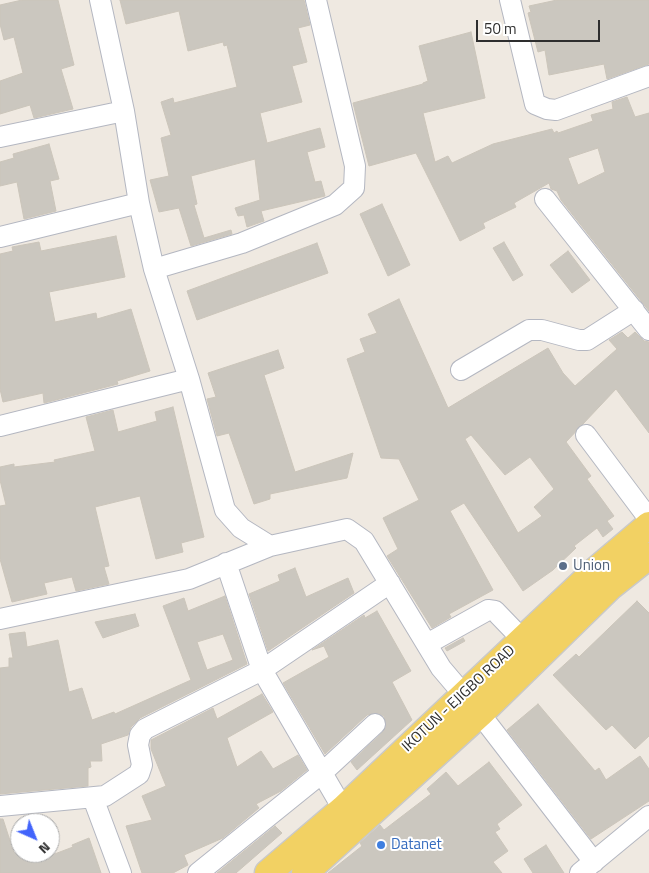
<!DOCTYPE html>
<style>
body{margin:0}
#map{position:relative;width:649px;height:873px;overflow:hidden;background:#efe9e1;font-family:"Titillium Web",sans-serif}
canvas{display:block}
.north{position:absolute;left:10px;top:813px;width:50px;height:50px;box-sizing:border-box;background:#fff;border:1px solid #ababab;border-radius:50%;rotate:136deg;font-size:14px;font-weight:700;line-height:20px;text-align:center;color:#2e2e2e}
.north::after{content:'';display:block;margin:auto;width:18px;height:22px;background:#4264fb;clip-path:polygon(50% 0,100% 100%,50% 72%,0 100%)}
.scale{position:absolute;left:476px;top:20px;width:124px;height:22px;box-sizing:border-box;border:2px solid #2e2e2e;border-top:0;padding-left:6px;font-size:15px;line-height:18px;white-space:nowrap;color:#2e2e2e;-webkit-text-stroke:4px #fff;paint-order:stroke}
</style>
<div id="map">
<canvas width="649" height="873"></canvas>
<div class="north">N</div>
<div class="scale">50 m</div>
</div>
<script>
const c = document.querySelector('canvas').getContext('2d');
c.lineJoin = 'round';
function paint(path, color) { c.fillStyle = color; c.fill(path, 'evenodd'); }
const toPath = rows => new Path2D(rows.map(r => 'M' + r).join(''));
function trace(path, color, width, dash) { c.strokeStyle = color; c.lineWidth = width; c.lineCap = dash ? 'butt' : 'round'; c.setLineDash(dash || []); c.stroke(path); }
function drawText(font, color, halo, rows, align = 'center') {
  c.font = font + ' "Titillium Web",sans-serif'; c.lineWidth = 4; c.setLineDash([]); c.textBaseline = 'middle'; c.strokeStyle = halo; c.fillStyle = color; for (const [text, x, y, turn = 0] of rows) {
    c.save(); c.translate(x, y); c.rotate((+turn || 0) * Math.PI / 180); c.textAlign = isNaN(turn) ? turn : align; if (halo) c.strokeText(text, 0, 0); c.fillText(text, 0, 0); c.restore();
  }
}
const building = toPath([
 [22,0,58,0,74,65,61,69,73,109,34,118,30,105,0,114,0,81,23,73,14,37,4,40,0,24,0,5,22,0],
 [120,0,304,0,310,25,298,28,307,62,292,66,302,102,260,113,267,143,320,128,325,147,307,152,315,182,321,181,325,196,261,211,264,221,247,227,244,215,238,216,235,208,260,200,255,159,191,176,197,204,194,205,204,238,231,230,232,234,191,246,179,208,159,212,150,180,169,176,161,138,171,135,161,102,173,98,174,103,237,87,227,45,224,46,223,42,188,51,179,11,126,24,120,0],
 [557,0,649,0,649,64,607,79,604,64,549,75,545,50,538,52,528,13,531,12,529,6,557,0],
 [471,32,485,98,423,113,435,162,448,156,452,163,493,144,552,129,554,133,557,131,558,133,593,121,591,115,613,109,612,102,627,97,635,117,649,113,649,311,561,200,557,191,551,189,549,183,514,203,516,207,483,223,485,228,460,241,416,153,369,166,353,103,423,84,423,83,428,81,419,46,471,32],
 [598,148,605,172,578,185,568,158,598,148],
 [49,144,59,179,50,181,56,211,24,219,17,182,0,186,0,162,14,158,13,154,49,144],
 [382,204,410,265,388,276,360,214,382,204],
 [116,236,125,277,49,292,55,322,96,313,97,319,131,309,150,371,117,381,118,384,44,403,43,393,3,402,0,389,0,254,13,251,12,247,39,242,41,251,116,236],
 [504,242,523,275,513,281,493,248,504,242],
 [317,243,328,273,197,320,187,291,317,243],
 [568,251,590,280,572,293,550,265,568,251],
 [399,299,448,408,548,348,563,373,575,386,617,349,609,340,622,332,628,338,635,332,644,341,649,342,649,433,616,389,566,442,591,476,587,479,614,516,607,521,613,529,603,537,597,528,574,546,576,548,553,570,523,591,464,503,450,511,493,590,449,614,451,617,432,628,387,556,398,549,383,518,419,500,399,459,381,458,347,359,365,352,360,339,377,333,368,314,399,299],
 [471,435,505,475,530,457,554,489,534,507,542,516,518,533,465,439,471,435],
 [278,350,284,368,264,375,295,472,353,453,347,478,270,494,270,499,254,504,229,433,217,436,207,399,216,397,208,373,278,350],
 [173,407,204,537,181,543,183,552,156,559,140,496,95,507,109,566,104,567,109,584,76,591,72,577,44,583,47,594,12,602,0,559,0,506,6,505,0,480,0,467,14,464,14,467,55,462,54,460,95,451,86,417,113,410,118,432,157,421,155,412,173,407],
 [295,568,306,597,348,578,354,593,268,651,249,594,280,581,278,575,295,568],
 [225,596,247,664,140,718,131,727,128,735,101,744,102,761,90,761,91,767,88,768,88,786,0,794,0,668,9,667,9,658,13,658,9,634,25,632,27,647,58,640,69,692,82,688,92,720,114,712,115,714,191,680,163,606,184,598,188,611,225,596],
 [223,634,233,660,207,670,197,642,223,634],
 [637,601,649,613,649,736,635,749,612,725,606,730,553,675,576,654,579,657,637,601],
 [377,611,411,671,392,682,412,720,357,770,351,762,383,732,386,727,384,716,378,713,367,715,325,754,283,683,329,657,324,646,312,650,364,615,365,618,377,611],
 [135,614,139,626,103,638,95,622,135,614],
 [463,638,465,641,447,651,445,648,463,638],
 [262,694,273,712,227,738,237,767,261,751,273,769,298,755,307,770,281,791,256,804,259,808,223,838,184,855,188,865,173,873,142,873,126,826,152,820,142,796,166,786,151,749,151,740,213,708,217,719,262,694],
 [538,704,595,771,599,768,606,780,640,756,649,769,649,801,591,839,507,730,538,704],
 [489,762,522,805,497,824,500,829,495,832,508,851,493,862,502,873,328,873,362,846,360,843,380,825,384,830,431,794,427,789,446,772,458,786,489,762],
 [0,819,3,819,14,853,42,853,44,858,73,847,72,845,89,838,101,873,0,873,0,819],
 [275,826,282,833,236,873,217,873,275,826],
 [546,845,564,873,533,873,524,859,546,845]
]);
paint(building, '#cbc7bf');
trace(building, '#cbc5ba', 1);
const minor = toPath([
 [100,0,124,111,139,203,154,269,189,379,225,510,241,528,270,546],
 [510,0,535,104,547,109,556,110,649,76],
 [0,137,124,111],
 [545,199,649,330],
 [0,237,139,203],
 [154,269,242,243,335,205,354,188,355,166,316,0],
 [461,370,529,330,542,330,579,340,587,340,634,310],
 [0,426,189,379],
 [586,435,649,519],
 [226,563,262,670,343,809],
 [0,619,189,579,270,546,347,529,364,541,441,668,480,714,594,862],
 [427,644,488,610,495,611,522,639],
 [93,798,121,873],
 [0,806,105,796,139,774,142,765,138,745,140,735,145,729,262,670,390,583],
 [198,873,322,773,375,724],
 [580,873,649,816]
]);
const major = toPath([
 [268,873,343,809,596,570,649,525],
 [305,873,480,714,611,586,649,556]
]);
trace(minor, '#b4b7c1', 22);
trace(major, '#c9c9c9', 29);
trace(minor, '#fff', 20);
trace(major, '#f2d163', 26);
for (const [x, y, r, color] of [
 [563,566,5,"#5c6f8a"],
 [381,845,5,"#3f7fe0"]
]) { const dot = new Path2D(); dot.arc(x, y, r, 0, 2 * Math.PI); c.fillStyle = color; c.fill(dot); trace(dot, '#fff', 2); }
drawText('15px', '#4e5e75', '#fff', [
 ["Union",573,566]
], 'left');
drawText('15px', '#2e2e2e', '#fff', [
 ["IKOTUN - EJIGBO ROAD",459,699,-43]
]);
drawText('15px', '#366cbe', '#fff', [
 ["Datanet",391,845]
], 'left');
</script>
